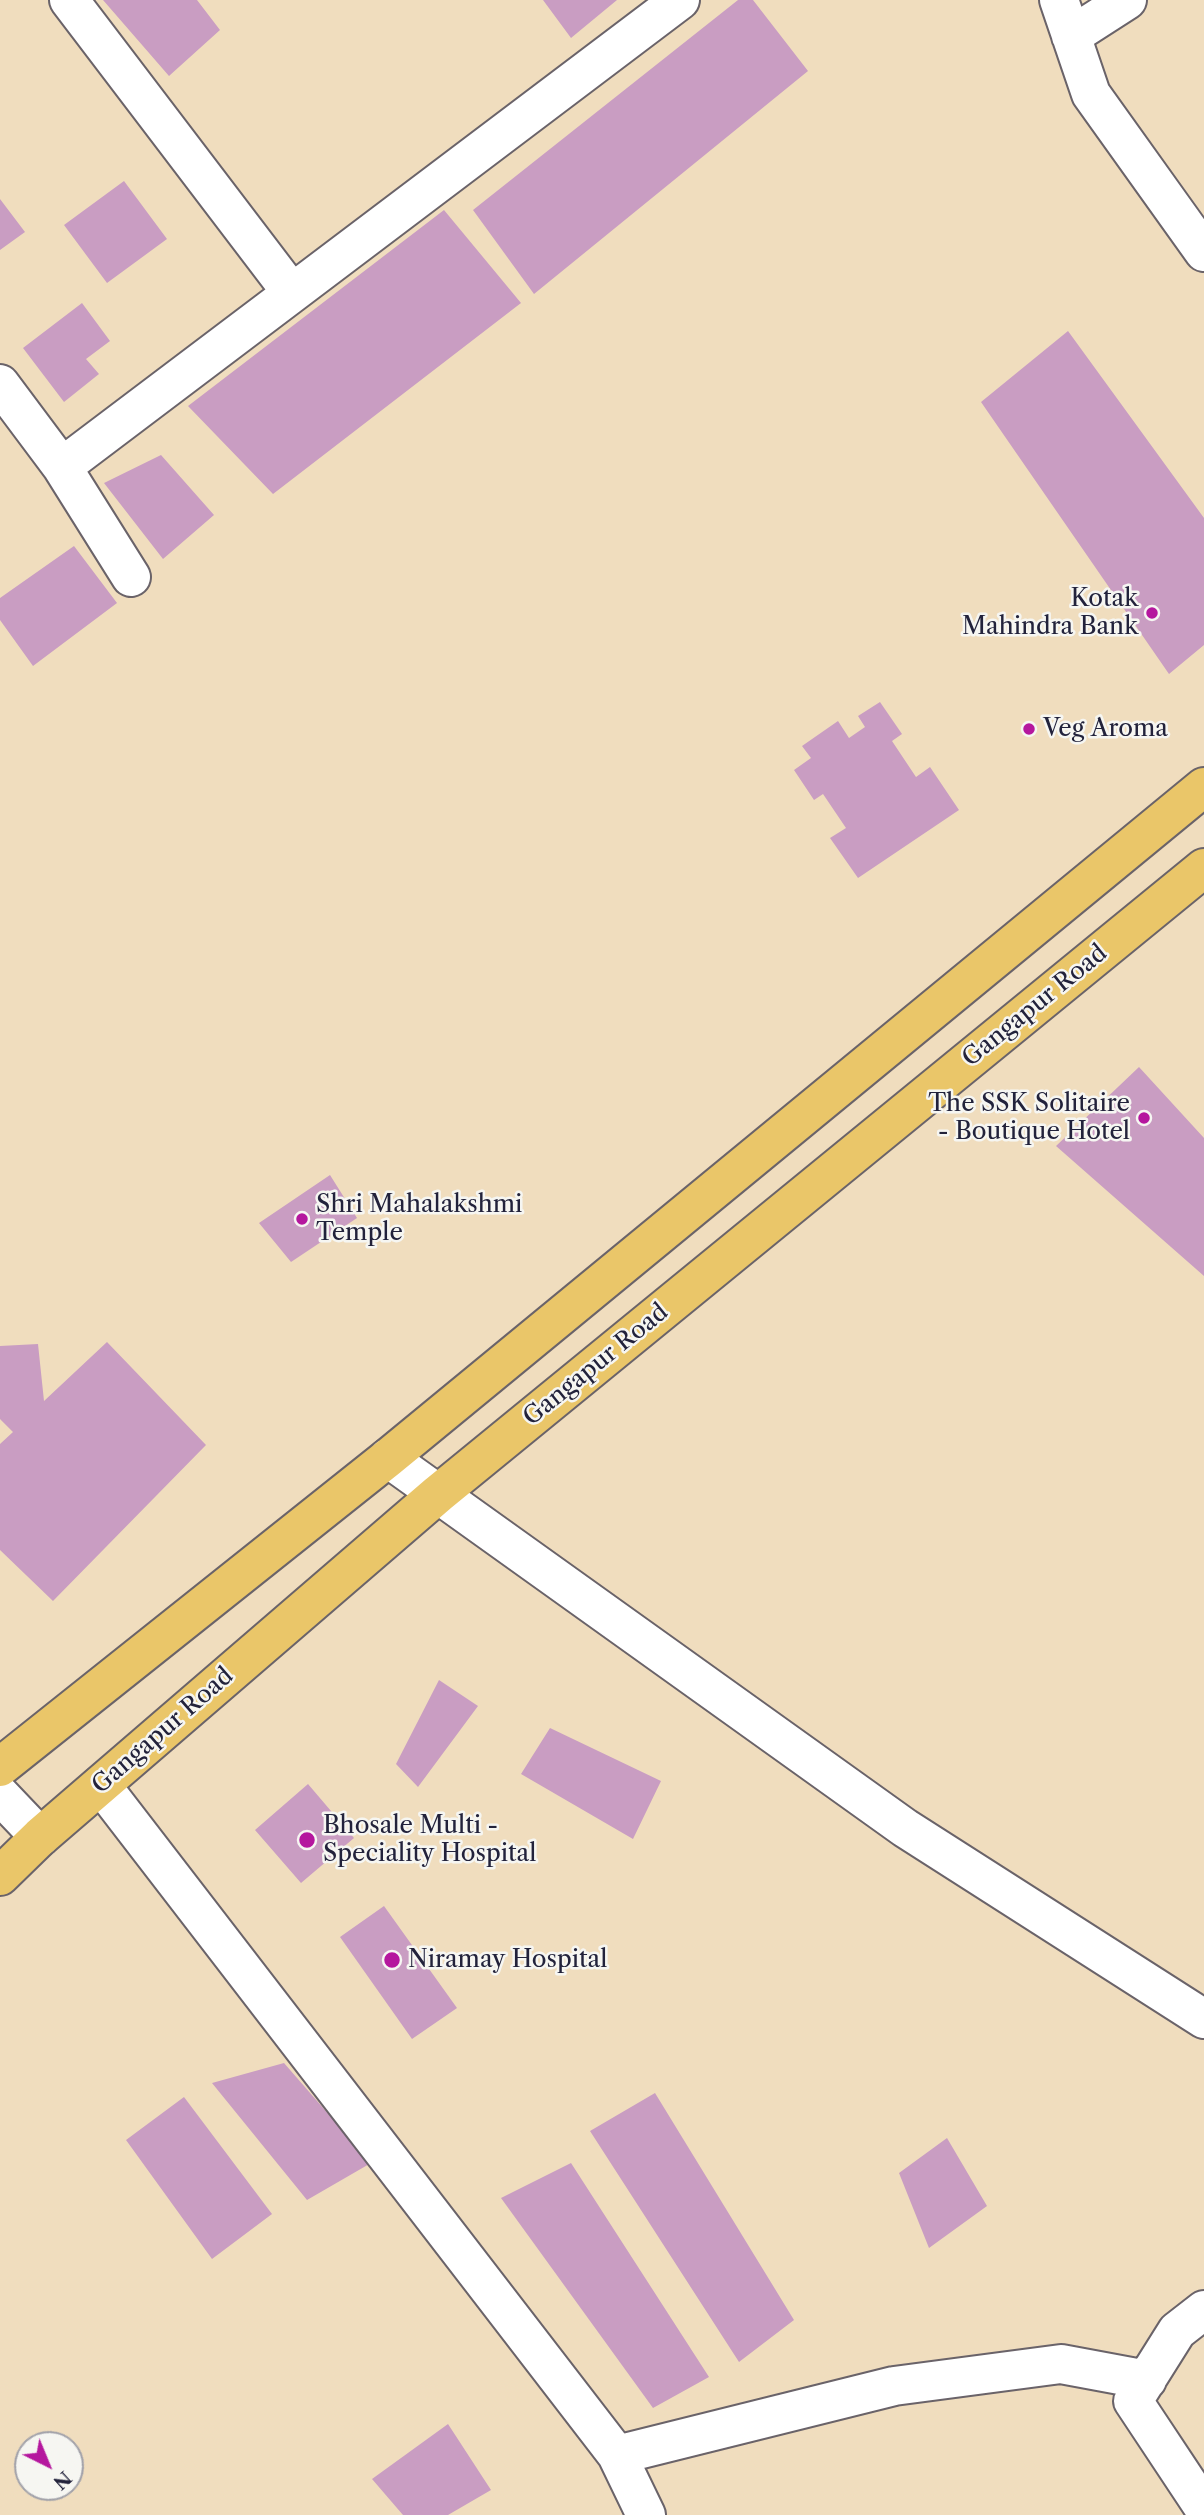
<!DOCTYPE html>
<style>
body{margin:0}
#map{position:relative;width:1204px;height:2515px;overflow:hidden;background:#f0ddbe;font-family:"Libre Caslon Text",serif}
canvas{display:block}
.north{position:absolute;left:14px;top:2431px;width:70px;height:70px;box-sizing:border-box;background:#f6f6f2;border:2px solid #a1a1a9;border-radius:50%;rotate:137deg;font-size:19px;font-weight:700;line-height:28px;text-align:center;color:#22223b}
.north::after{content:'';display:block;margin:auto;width:24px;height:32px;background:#b5179e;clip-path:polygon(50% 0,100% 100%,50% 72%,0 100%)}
</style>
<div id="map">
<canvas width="1204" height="2515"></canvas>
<div class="north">N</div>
</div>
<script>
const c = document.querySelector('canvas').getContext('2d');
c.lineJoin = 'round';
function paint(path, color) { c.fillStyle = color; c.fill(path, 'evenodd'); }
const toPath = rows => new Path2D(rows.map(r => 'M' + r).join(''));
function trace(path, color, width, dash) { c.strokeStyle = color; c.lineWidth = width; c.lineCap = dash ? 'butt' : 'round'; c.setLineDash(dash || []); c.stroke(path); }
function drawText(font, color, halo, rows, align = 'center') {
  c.font = font + ' "Libre Caslon Text",serif'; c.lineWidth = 5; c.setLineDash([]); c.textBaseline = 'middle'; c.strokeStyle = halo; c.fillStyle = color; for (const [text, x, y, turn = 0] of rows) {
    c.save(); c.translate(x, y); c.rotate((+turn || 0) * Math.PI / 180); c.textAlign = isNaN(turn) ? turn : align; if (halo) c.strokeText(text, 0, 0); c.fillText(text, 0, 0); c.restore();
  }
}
paint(toPath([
 [103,0,197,0,220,30,169,76],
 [543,0,617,0,571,38],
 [738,0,753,0,808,71,534,294,473,210],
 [124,181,167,239,107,283,64,225],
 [0,199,25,232,0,250],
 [444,210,521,303,273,494,188,406],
 [82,303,110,341,86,359,99,374,64,402,23,348],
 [1068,331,1204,518,1204,645,1169,674,981,402],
 [161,455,214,515,163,559,104,483],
 [74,546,117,603,33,666,0,620,0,598],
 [880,702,902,734,892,741,916,777,930,767,959,810,858,878,830,838,846,828,823,794,814,800,794,770,811,758,802,746,838,721,849,738,865,727,858,716],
 [1139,1067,1204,1138,1204,1276,1056,1146],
 [330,1175,357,1218,291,1262,259,1223],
 [107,1342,206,1445,53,1601,0,1550,0,1444,13,1432,0,1419,0,1346,38,1344,44,1401],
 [439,1680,478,1706,418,1787,396,1764],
 [550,1728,661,1781,633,1839,521,1774],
 [308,1784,354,1838,301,1883,255,1830],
 [384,1906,457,2008,412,2039,340,1937],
 [284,2063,371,2163,307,2200,212,2083],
 [655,2093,794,2320,739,2362,590,2131],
 [184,2097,272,2214,212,2259,126,2140],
 [947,2138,987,2206,929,2248,899,2173],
 [571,2163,709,2377,653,2408,501,2198],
 [448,2424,491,2490,448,2515,403,2515,372,2479]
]), '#c99dc2');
const minor = toPath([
 [69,0,292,293],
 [1059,0,1091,94,1204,252],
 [1071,36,1127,0],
 [0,384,62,467,131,577],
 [62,467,680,0],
 [388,1458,905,1828,1204,2019],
 [101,1785,617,2455,646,2515],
 [0,1795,40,1837],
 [1204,2310,1177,2331,1133,2401,1204,2508],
 [617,2455,894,2386,1061,2364,1147,2380]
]);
const major = toPath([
 [0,1767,388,1458,1204,787],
 [0,1876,40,1837,438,1494,1204,868]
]);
trace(minor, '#6a6369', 42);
trace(major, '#6a6369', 42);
trace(minor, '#fff', 38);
trace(major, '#eac669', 38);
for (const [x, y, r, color] of [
 [1152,613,7,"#b5179e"],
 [1029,729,7,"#b5179e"],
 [1144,1118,7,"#b5179e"],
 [302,1219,7,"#b5179e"],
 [307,1840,9,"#b5179e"],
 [392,1960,9,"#b5179e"]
]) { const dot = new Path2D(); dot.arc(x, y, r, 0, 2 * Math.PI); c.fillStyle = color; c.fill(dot); trace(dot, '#f6f6f2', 2.5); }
drawText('24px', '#22223b', '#f6f6f2', [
 ["Kotak",1138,599,"right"],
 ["Mahindra Bank",1138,627,"right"],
 ["Veg Aroma",1043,729],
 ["The SSK Solitaire",1130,1104,"right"],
 ["- Boutique Hotel",1130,1132,"right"],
 ["Shri Mahalakshmi",316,1205],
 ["Temple",316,1233],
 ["Bhosale Multi -",323,1826],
 ["Speciality Hospital",323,1854],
 ["Niramay Hospital",408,1960]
], 'left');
drawText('24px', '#22223b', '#f6f6f2', [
 ["Gangapur Road",1035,1006,-39],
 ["Gangapur Road",596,1365,-39],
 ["Gangapur Road",163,1731,-41]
]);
</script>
